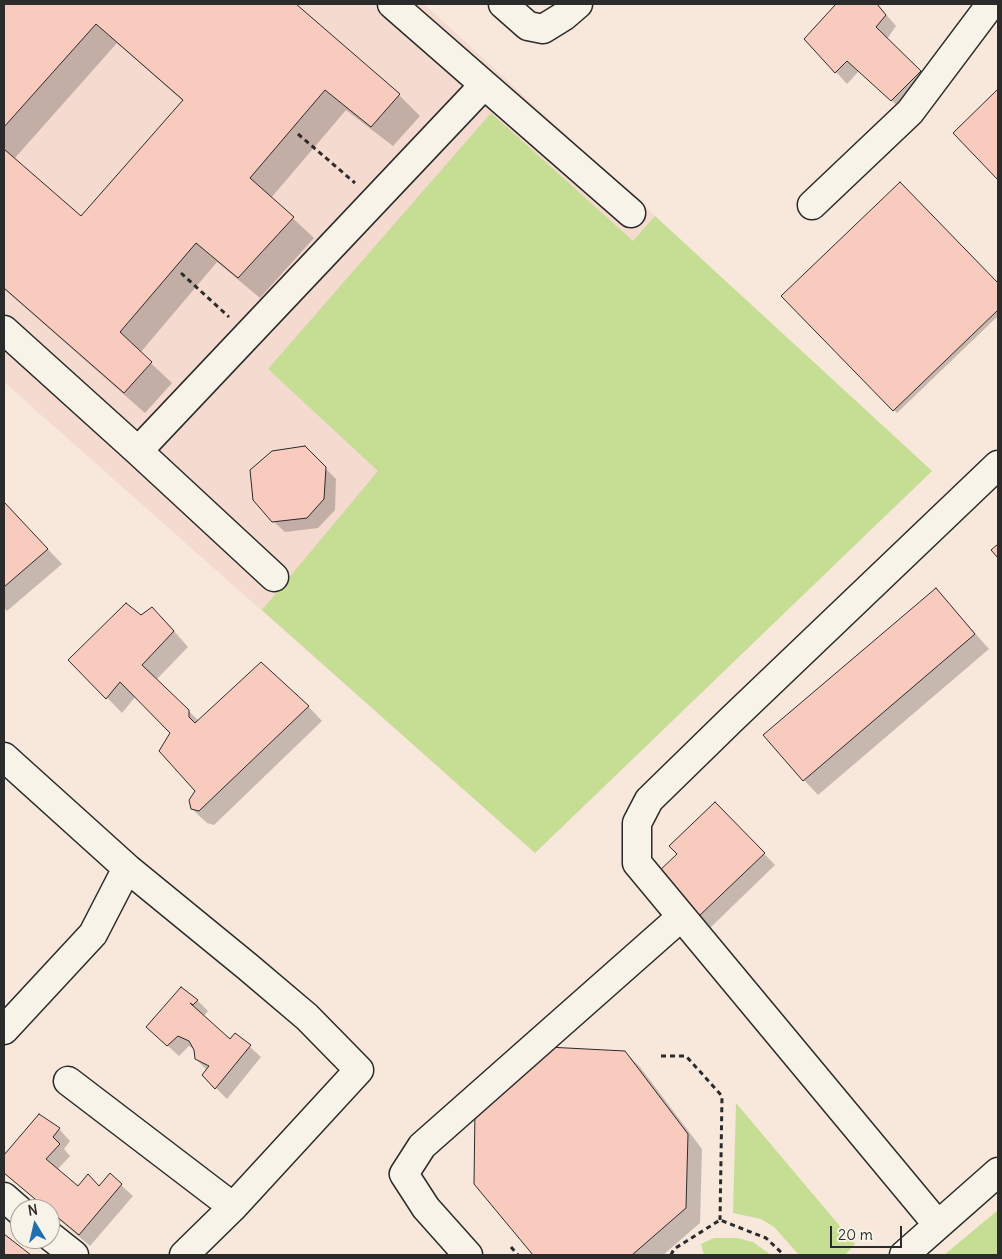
<!DOCTYPE html>
<style>
body{margin:0}
#map{position:relative;width:1002px;height:1259px;overflow:hidden;background:#f8e7db;font-family:Delius,sans-serif}
canvas{display:block}
.frame{position:absolute;inset:0;border:5px solid #2b2b2b;pointer-events:none}
.north{position:absolute;left:10px;top:1199px;width:50px;height:50px;box-sizing:border-box;background:#f7f3e8;border:1px solid #a5a39c;border-radius:50%;rotate:351deg;font-size:14px;font-weight:700;line-height:20px;text-align:center;color:#2b2b2b}
.north::after{content:'';display:block;margin:auto;width:18px;height:22px;background:#1f6fb2;clip-path:polygon(50% 0,100% 100%,50% 72%,0 100%)}
.scale{position:absolute;left:830px;top:1226px;width:72px;height:22px;box-sizing:border-box;border:2px solid #2b2b2b;border-top:0;padding-left:6px;font-size:15px;line-height:18px;white-space:nowrap;color:#2b2b2b;-webkit-text-stroke:4px #f7f3e8;paint-order:stroke}
</style>
<div id="map">
<canvas width="1002" height="1259"></canvas>
<div class="frame"></div>
<div class="north">N</div>
<div class="scale">20 m</div>
</div>
<script>
const c = document.querySelector('canvas').getContext('2d');
c.lineJoin = 'round';
function paint(path, color) { c.fillStyle = color; c.fill(path, 'evenodd'); }
const toPath = rows => new Path2D(rows.map(r => 'M' + r).join(''));
function trace(path, color, width, dash) { c.strokeStyle = color; c.lineWidth = width; c.lineCap = dash ? 'butt' : 'round'; c.setLineDash(dash || []); c.stroke(path); }
paint(toPath([
 [4,4,424,4,932,471,535,853,4,382]
]), '#f4dacf');
paint(toPath([
 [491,113,633,241,655,216,932,471,535,853,262,610,378,471,268,369],
 [736,1103,855,1244,845,1255,799,1255,774,1227,761,1219,733,1213],
 [998,1210,998,1255,944,1255],
 [714,1238,737,1238,753,1242,771,1255,704,1255,701,1244]
]), '#c5de94');
paint(toPath([
 [4,4,294,4,399,95,420,116,393,146,346,110,271,198,314,238,260,298,217,262,140,353,172,383,145,413,4,289],
 [117,43,184,102,81,218,14,159],
 [838,4,877,4,896,26,887,39,931,82,903,111,859,71,847,84,806,39],
 [998,91,998,178,955,133],
 [900,183,998,285,998,316,897,413,783,296],
 [304,447,336,479,335,510,318,528,285,532,273,521],
 [4,503,62,564,7,611,4,608],
 [936,589,989,649,818,795,804,780],
 [141,617,167,623,188,647,156,680,199,721,308,706,322,721,214,825,207,823,192,809,197,791,172,733,136,696,122,713,70,660],
 [715,803,775,865,710,928,658,874,679,854],
 [181,989,197,1000,208,1011,203,1017,230,1041,236,1034,261,1057,227,1099,203,1075,207,1070,196,1059,194,1049,189,1046,179,1056,159,1038],
 [625,1052,640,1067,702,1149,700,1223,663,1255,534,1255,475,1183],
 [39,1115,59,1129,70,1141,64,1149,70,1156,57,1170,78,1188,100,1187,110,1175,133,1196,90,1246,50,1212,50,1209,47,1209,4,1173,4,1157]
]), '#0003');
const building = toPath([
 [4,4,296,4,400,94,371,127,325,90,250,178,294,217,238,278,196,243,120,332,152,362,124,393,4,288,4,149,81,216,183,100,96,24,4,127,4,4],
 [836,4,877,4,886,15,876,27,921,71,891,101,847,61,835,73,804,39,836,4],
 [998,89,998,180,953,133,998,89],
 [900,182,998,283,998,310,893,411,781,296,900,182],
 [305,446,326,467,324,499,307,518,272,522,253,500,250,470,272,451,305,446],
 [4,502,48,549,4,587,4,502],
 [998,544,998,558,991,550,998,544],
 [936,588,975,634,803,781,763,735,936,588],
 [126,603,141,615,152,607,174,631,142,665,189,710,189,717,195,723,261,662,309,706,199,811,191,809,189,800,195,791,159,751,170,733,120,682,106,699,68,660,126,603],
 [715,802,765,853,698,917,656,874,677,854,669,846,715,802],
 [181,987,198,1000,193,1005,190,1003,230,1039,235,1033,251,1045,215,1089,202,1075,209,1066,195,1059,194,1050,189,1041,178,1036,167,1046,146,1027,181,987],
 [547,1047,625,1051,688,1134,686,1208,632,1255,533,1255,474,1184,475,1110,547,1047],
 [39,1114,60,1128,53,1137,60,1144,46,1159,78,1186,88,1174,99,1186,110,1173,122,1184,79,1235,50,1211,50,1209,47,1209,4,1173,4,1155,39,1114],
 [4,1234,31,1255,4,1255,4,1234]
]);
paint(building, '#f9cabe');
trace(building, '#2b2b2b', 1);
const minor = toPath([
 [392,4,631,213],
 [503,4,528,26,543,29,564,16,578,4],
 [812,205,910,112,991,4],
 [4,330,138,451,274,577],
 [138,451,484,85],
 [4,757,127,868,248,967,307,1017,359,1070,233,1207,184,1255],
 [4,1030,93,934,127,868],
 [68,1081,233,1207],
 [4,1197,20,1211],
 [938,1225,637,863,637,823,649,800,732,719,998,465],
 [50,1236,74,1255],
 [468,1255,426,1208,404,1174,422,1146,681,917],
 [904,1255,998,1172]
]);
trace(minor, '#2b2b2b', 31);
trace(toPath([
 [298,134,355,183],
 [181,273,229,317],
 [661,1056,686,1056,722,1096,720,1220],
 [511,1247,518,1255],
 [671,1255,674,1249,720,1220,766,1238,784,1255]
]), '#2b2b2b', 3, [5, 4]);
trace(minor, '#f7f3e8', 28);
</script>
